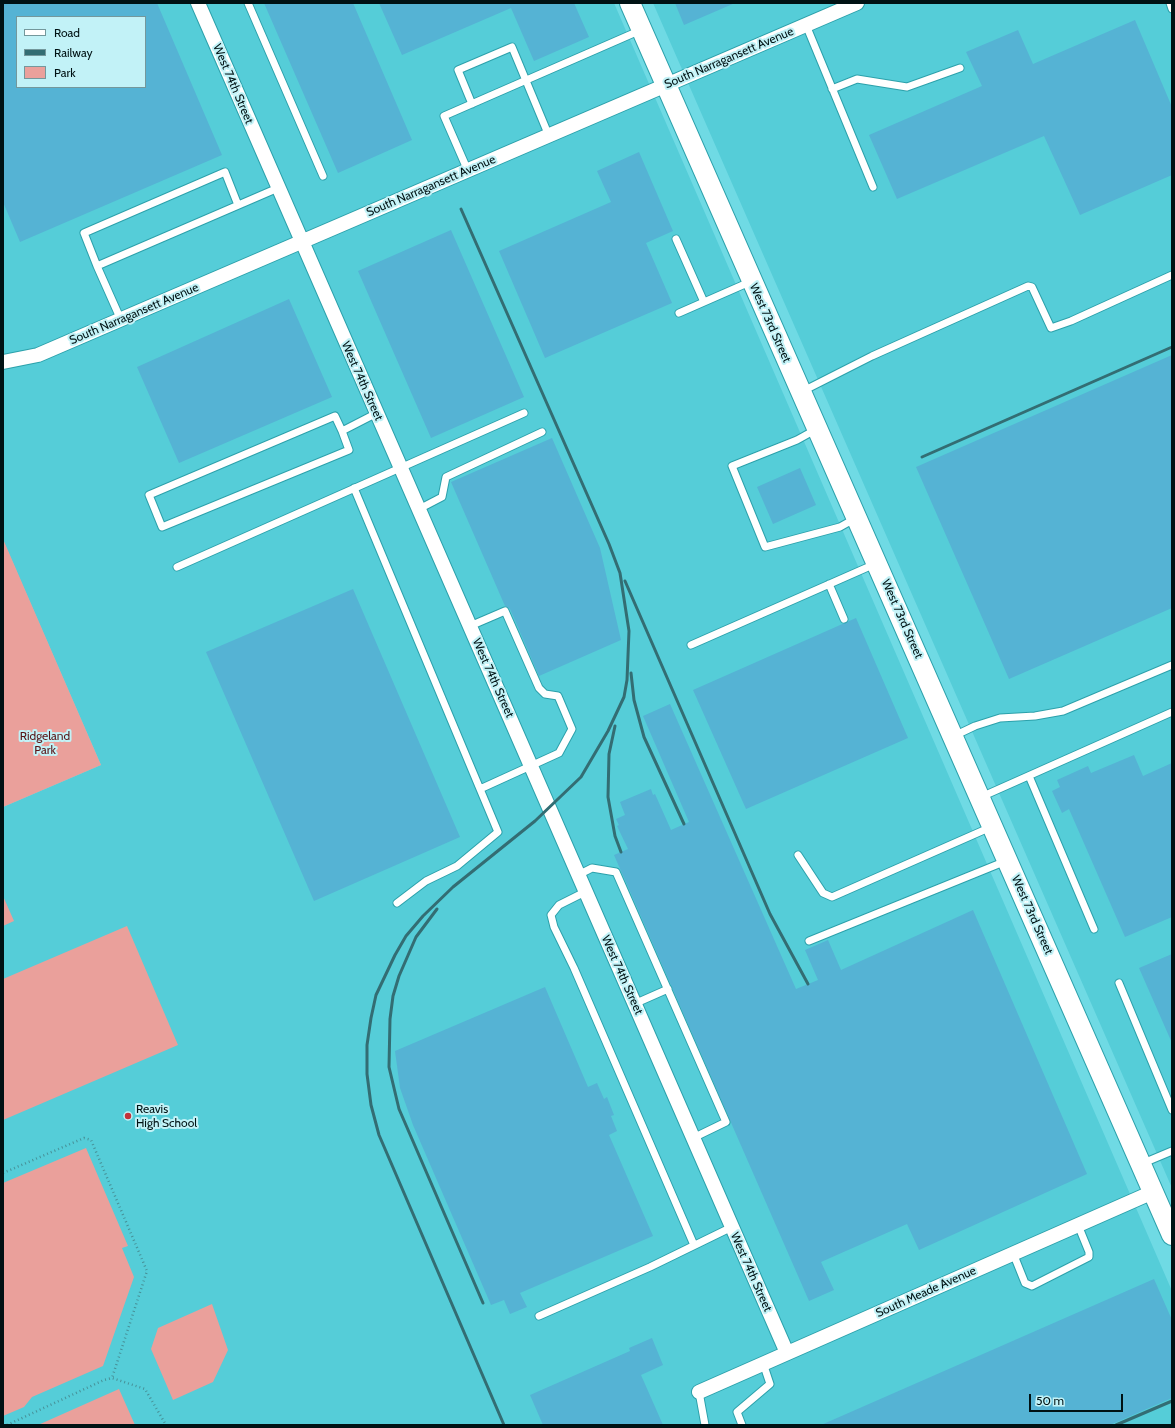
<!DOCTYPE html>
<style>
body{margin:0}
#map{position:relative;width:1175px;height:1428px;overflow:hidden;background:#6fdae4;font-family:Cabin,sans-serif}
canvas{display:block}
.frame{position:absolute;inset:0;border:4px solid #001214;pointer-events:none}
.legend{position:absolute;left:16px;top:16px;width:130px;height:72px;box-sizing:border-box;background:#c2f2f7;border:1px solid #74989c;margin:0;padding:5px 7px;list-style:none;font-size:12px;color:#001214}
.legend li{display:flex;align-items:center;gap:8px;height:20px}
.legend b{width:20px;border:1px solid #74989c}
.scale{position:absolute;left:1029px;top:1394px;width:94px;height:18px;box-sizing:border-box;border:2px solid #001214;border-top:0;padding-left:5px;font-size:12px;line-height:14px;white-space:nowrap;color:#001214;-webkit-text-stroke:3px #c2f2f7;paint-order:stroke}
</style>
<div id="map">
<canvas width="1175" height="1428"></canvas>
<div class="frame"></div>
<ul class="legend">
<li><b style="height:5px;background:#fff"></b>Road</li>
<li><b style="height:5px;background:#336d73"></b>Railway</li>
<li><b style="height:11px;background:#eaa09b"></b>Park</li>
</ul>
<div class="scale">50 m</div>
</div>
<script>
const c = document.querySelector('canvas').getContext('2d');
c.lineJoin = 'round';
function paint(path, color) { c.fillStyle = color; c.fill(path, 'evenodd'); }
const toPath = rows => new Path2D(rows.map(r => 'M' + r).join(''));
function trace(path, color, width, dash) { c.strokeStyle = color; c.lineWidth = width; c.lineCap = dash ? 'butt' : 'round'; c.setLineDash(dash || []); c.stroke(path); }
function drawText(font, color, halo, rows, align = 'center') {
  c.font = font + ' Cabin,sans-serif'; c.lineWidth = 4; c.setLineDash([]); c.textBaseline = 'middle'; c.strokeStyle = halo; c.fillStyle = color; for (const [text, x, y, turn = 0] of rows) {
    c.save(); c.translate(x, y); c.rotate((+turn || 0) * Math.PI / 180); c.textAlign = isNaN(turn) ? turn : align; if (halo) c.strokeText(text, 0, 0); c.fillText(text, 0, 0); c.restore();
  }
}
paint(toPath([
 [3,3,614,3,1172,1291,1172,1425,3,1425,3,807,101,765,3,540],
 [17,17,145,17,145,87,17,87],
 [653,3,1172,3,1172,1188]
]), '#55cdd8');
paint(toPath([
 [3,539,101,765,3,807],
 [3,896,14,921,3,926],
 [127,926,178,1045,3,1120,3,979],
 [86,1148,128,1246,122,1248,134,1277,103,1366,32,1397,24,1407,3,1416,3,1183],
 [212,1304,228,1350,213,1382,173,1400,151,1349,158,1328],
 [119,1389,135,1425,38,1425]
]), '#eaa09b');
paint(toPath([
 [3,3,157,3,222,155,20,242,3,202],
 [17,17,145,17,145,87,17,87],
 [264,3,353,3,412,140,338,173],
 [379,3,574,3,589,37,534,61,511,8,402,55],
 [675,3,735,3,684,25],
 [1135,20,1172,107,1172,175,1080,215,1044,136,897,199,869,135,982,86,966,52,1018,30,1033,64],
 [639,152,673,231,646,243,672,303,545,358,499,251,611,202,597,171],
 [451,230,524,397,431,438,358,271],
 [289,299,332,397,179,463,137,367],
 [1172,355,1172,608,1009,679,916,467],
 [552,438,600,548,621,640,539,676,510,609,505,606,451,482],
 [800,468,816,505,773,524,757,487],
 [353,589,460,837,314,901,206,652],
 [856,618,908,738,746,809,693,690],
 [670,704,796,989,818,980,805,950,828,940,841,970,973,910,1087,1174,919,1250,907,1224,821,1262,834,1290,809,1301,614,855,628,849,617,826,619,825,616,819,625,815,620,802,651,789,653,795,655,794,671,830,689,822,643,716],
 [1134,755,1143,776,1172,763,1172,917,1125,937,1069,809,1062,813,1052,791,1060,787,1057,780,1088,766,1091,773],
 [1172,954,1172,1043,1139,968],
 [545,987,588,1087,597,1083,604,1099,607,1097,614,1115,611,1116,617,1131,609,1135,653,1236,520,1293,527,1307,510,1314,504,1300,491,1305,413,1125,400,1088,395,1051],
 [1154,1279,1172,1320,1172,1398,1110,1425,821,1425],
 [652,1338,663,1365,641,1375,663,1425,543,1425,530,1395,630,1351,629,1348]
]), '#55b3d4');
const lane = toPath([
 [248,3,323,176],
 [1170,3,1172,9],
 [806,25,873,187],
 [832,89,857,79,907,87,960,68],
 [472,104,458,70,512,47,549,136],
 [468,171,444,116,641,30],
 [676,239,704,302],
 [97,266,84,233,225,172,238,205],
 [679,313,752,281],
 [121,320,97,266,278,188],
 [801,392,872,356,1028,286,1032,287,1051,328,1071,321,1172,275],
 [815,430,797,440,732,466,765,547,840,527,856,518],
 [342,431,335,416,149,495,162,527,349,450,342,431,377,413],
 [354,488,480,789,559,753,572,729,558,696,545,694,539,688,505,611,470,626],
 [419,509,442,497,446,477,542,432],
 [177,567,524,413],
 [829,584,844,619],
 [691,645,875,564],
 [954,736,975,726,1000,718,1035,716,1063,711,1172,665],
 [1029,776,1094,929],
 [981,797,1172,712],
 [798,855,823,893,832,897,991,827],
 [578,875,592,868,616,872,726,1122,693,1138],
 [585,892,559,905,551,915,554,927,574,968,694,1245],
 [397,903,426,881,457,866,498,832,480,789],
 [809,941,1006,861],
 [1119,983,1172,1110],
 [634,1004,668,989],
 [1141,1164,1172,1151],
 [1013,1253,1025,1283,1032,1286,1089,1257,1089,1252,1078,1225],
 [539,1316,650,1267,732,1227],
 [699,1392,705,1425],
 [742,1425,737,1412,770,1384,763,1363]
]);
const street = toPath([
 [198,3,787,1353],
 [3,362,38,355,857,3],
 [699,1392,1153,1192]
]);
const secondary = toPath([
 [630,3,1172,1235]
]);
trace(lane, '#2ca1ab', 9);
trace(street, '#2ca1ab', 16);
trace(secondary, '#2ca1ab', 22);
trace(toPath([
 [3,1173,84,1138,91,1140,147,1271,112,1378],
 [7,1425,104,1380,112,1378,145,1389,166,1425]
]), '#479198', 2.5, [1, 3]);
trace(lane, '#fff', 7);
trace(street, '#fff', 14);
trace(secondary, '#fff', 20);
trace(toPath([
 [461,209,609,544,620,573,629,631,627,680,624,697,608,731,581,777,535,821,453,887,423,916,406,936,395,955,376,995,371,1018,367,1045,367,1074,371,1105,379,1135,504,1425],
 [922,457,1172,347],
 [625,581,770,914,808,984],
 [631,673,634,700,644,737,684,824],
 [615,726,609,754,608,797,615,836,621,852],
 [437,909,416,937,399,976,393,996,390,1019,389,1067,399,1109,483,1303],
 [1116,1425,1172,1401]
]), '#336d73', 3);
for (const [x, y, r, color] of [
 [128,1116,4,"#c23239"]
]) { const dot = new Path2D(); dot.arc(x, y, r, 0, 2 * Math.PI); c.fillStyle = color; c.fill(dot); trace(dot, '#c2f2f7', 1.5); }
drawText('12px', '#001214', '#c2f2f7', [
 ["South Narragansett Avenue",729,58,-23],
 ["West 74th Street",233,84,67],
 ["South Narragansett Avenue",431,186,-23],
 ["South Narragansett Avenue",134,314,-23],
 ["West 73rd Street",770,323,66],
 ["West 74th Street",362,381,66],
 ["West 73rd Street",902,619,66],
 ["West 74th Street",493,678,66],
 ["West 73rd Street",1032,915,66],
 ["West 74th Street",622,975,66],
 ["West 74th Street",751,1272,66],
 ["South Meade Avenue",926,1292,-24]
]);
drawText('12px', '#591618', '#c2f2f7', [
 ["Ridgeland",45,736],
 ["Park",45,750]
]);
drawText('12px', '#001214', '#c2f2f7', [
 ["Reavis",136,1109],
 ["High School",136,1123]
], 'left');
</script>
